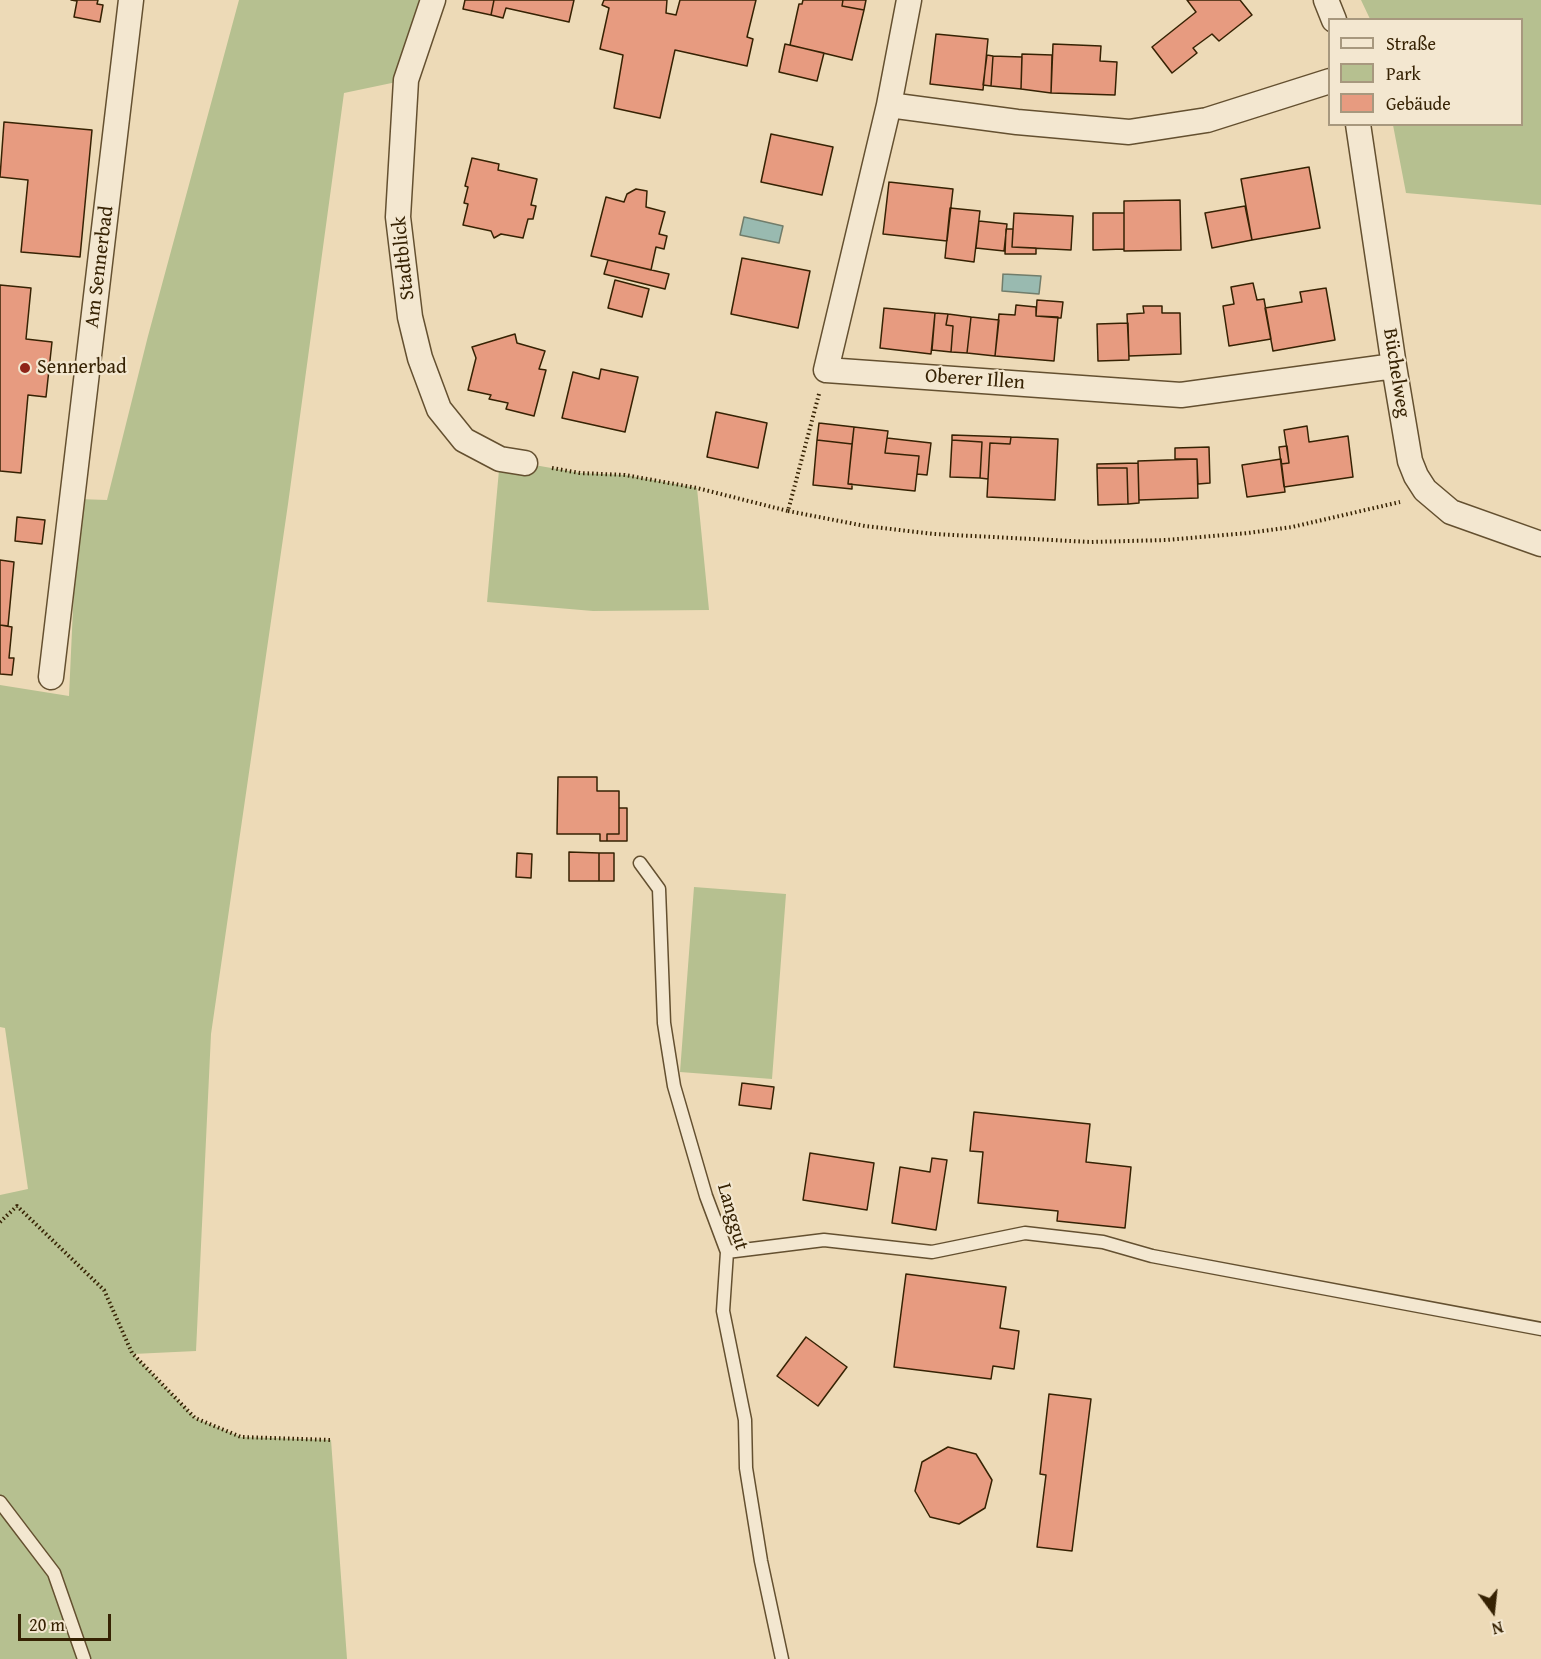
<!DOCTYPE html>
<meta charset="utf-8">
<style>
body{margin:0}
#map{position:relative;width:1541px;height:1659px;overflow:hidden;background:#eddab7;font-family:"Gentium Book Plus",serif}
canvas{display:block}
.legend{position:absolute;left:1328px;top:18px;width:195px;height:108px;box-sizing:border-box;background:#f3e7d0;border:2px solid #a7987e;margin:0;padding:8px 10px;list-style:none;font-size:18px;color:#362203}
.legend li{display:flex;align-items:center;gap:12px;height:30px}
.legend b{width:30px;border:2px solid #a7987e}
.north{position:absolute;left:1463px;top:1581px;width:60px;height:60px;-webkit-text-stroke:4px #f3e7d0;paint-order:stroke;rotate:165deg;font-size:16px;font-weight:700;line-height:24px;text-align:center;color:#362203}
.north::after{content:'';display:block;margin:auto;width:21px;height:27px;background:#362203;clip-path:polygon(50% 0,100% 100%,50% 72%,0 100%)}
.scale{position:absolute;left:18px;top:1614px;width:93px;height:27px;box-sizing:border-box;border:3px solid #362203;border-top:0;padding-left:8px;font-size:18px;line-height:21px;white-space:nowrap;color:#362203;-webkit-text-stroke:4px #f3e7d0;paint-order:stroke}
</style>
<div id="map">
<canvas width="1541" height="1659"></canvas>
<ul class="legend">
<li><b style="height:8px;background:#f3e7d0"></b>Straße</li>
<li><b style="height:16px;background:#b6c090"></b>Park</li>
<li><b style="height:16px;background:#e79b80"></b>Gebäude</li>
</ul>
<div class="north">N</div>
<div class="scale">20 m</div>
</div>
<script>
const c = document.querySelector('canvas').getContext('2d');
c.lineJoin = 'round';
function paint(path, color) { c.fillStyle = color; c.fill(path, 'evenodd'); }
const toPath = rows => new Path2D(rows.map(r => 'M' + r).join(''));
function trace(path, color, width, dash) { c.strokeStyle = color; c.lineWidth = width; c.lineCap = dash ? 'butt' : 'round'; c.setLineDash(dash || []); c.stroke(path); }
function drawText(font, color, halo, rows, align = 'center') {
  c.font = font + ' "Gentium Book Plus",serif'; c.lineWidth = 4.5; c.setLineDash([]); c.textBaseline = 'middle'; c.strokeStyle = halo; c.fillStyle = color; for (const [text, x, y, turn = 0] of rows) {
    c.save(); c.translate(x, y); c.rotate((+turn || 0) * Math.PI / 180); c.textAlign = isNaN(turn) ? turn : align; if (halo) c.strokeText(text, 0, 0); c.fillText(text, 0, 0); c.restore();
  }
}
paint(toPath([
 [239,0,433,0,406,80,344,93,288,504,211,1034,196,1351,133,1354,195,1418,241,1437,331,1440,347,1659,0,1659,0,1195,28,1189,5,1028,0,1027,0,685,69,696,78,499,107,500,148,336],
 [1361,0,1541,0,1541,205,1406,193,1393,125,1522,124,1522,20,1370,19],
 [500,459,580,473,625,475,697,488,709,610,593,611,487,602],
 [694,887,786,894,772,1079,680,1072]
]), '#b6c090');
const water = toPath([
 [744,217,783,226,779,243,740,235,744,217],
 [1003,274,1041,276,1039,294,1002,291,1003,274]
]);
paint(water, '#99bab0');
trace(water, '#717d6b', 1.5);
const building = toPath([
 [71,0,98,0,97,4,103,5,100,22,74,17,77,1,71,0],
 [465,0,494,0,491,15,463,9,465,0],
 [494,0,574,0,569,22,506,8,503,18,491,15,494,0],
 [604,0,667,0,666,13,676,15,680,0,756,0,747,37,753,39,747,66,675,50,660,118,614,108,623,55,600,49,609,8,602,5,604,0],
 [803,0,843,0,842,6,864,10,852,60,790,45,799,4,802,4,803,0],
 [843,0,866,0,864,10,842,6,843,0],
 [1187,0,1240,0,1252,15,1219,41,1212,34,1193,48,1197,53,1172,73,1152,47,1196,12,1187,0],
 [936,34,988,39,983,90,930,84,936,34],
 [785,44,824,53,817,81,779,72,785,44],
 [1053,44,1101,46,1100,61,1117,62,1115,95,1051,93,1053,44],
 [1022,54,1052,55,1051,93,1021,89,1022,54],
 [987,55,993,56,991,86,983,85,987,55],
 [993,56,1022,57,1021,89,991,86,993,56],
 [4,122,92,130,80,257,21,252,28,180,0,177,4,122],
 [771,134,833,147,822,195,761,182,771,134],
 [472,158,499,164,498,170,537,179,531,205,536,206,533,219,528,219,523,238,501,234,494,238,491,231,463,225,468,204,464,203,468,187,465,186,472,158],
 [1309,167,1320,228,1252,240,1241,179,1309,167],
 [889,182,953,189,947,241,883,234,889,182],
 [636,189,647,191,646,207,665,212,659,234,667,236,664,249,656,247,651,270,591,256,606,197,624,202,627,194,636,189],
 [1180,200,1181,250,1124,251,1124,201,1180,200],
 [1245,206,1252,240,1212,248,1205,213,1245,206],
 [950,208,980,211,974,262,945,258,950,208],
 [1014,213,1073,216,1071,250,1012,247,1014,213],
 [1093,213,1124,213,1124,249,1093,250,1093,213],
 [979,221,1007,224,1004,251,976,248,979,221],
 [1006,229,1013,229,1012,247,1036,248,1036,254,1005,254,1006,229],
 [742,258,810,271,798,328,731,314,742,258],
 [608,260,669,274,665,289,604,274,608,260],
 [615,280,649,289,642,317,608,308,615,280],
 [1253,283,1257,300,1264,299,1271,339,1229,346,1223,306,1234,304,1231,287,1253,283],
 [0,285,31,288,26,339,52,342,46,397,28,395,21,473,0,471,0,285],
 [1326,288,1335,340,1273,351,1265,308,1302,302,1300,292,1326,288],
 [1037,300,1063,302,1061,318,1036,316,1037,300],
 [1016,305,1036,307,1036,316,1058,317,1054,361,995,356,999,314,1015,315,1016,305],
 [1143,306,1162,306,1162,313,1180,313,1181,354,1129,356,1127,314,1144,313,1143,306],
 [884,308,935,313,931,354,880,348,884,308],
 [935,313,948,314,946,325,953,326,951,352,932,350,935,313],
 [948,314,971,317,967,353,951,352,953,326,946,325,948,314],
 [971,317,999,320,995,356,967,353,971,317],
 [1128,323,1129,360,1098,361,1097,324,1128,323],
 [515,334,517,343,545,351,539,369,546,370,534,416,506,409,508,403,489,399,491,395,468,390,476,358,472,347,515,334],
 [601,369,638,377,625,432,562,418,573,372,599,379,601,369],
 [716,412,767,423,758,468,707,457,716,412],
 [819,423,854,427,852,444,817,440,819,423],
 [1307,426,1309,442,1348,436,1353,477,1284,487,1281,464,1289,463,1284,430,1307,426],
 [854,427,888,431,885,453,919,456,915,491,848,484,854,427],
 [952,435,1011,437,1010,444,990,443,988,479,980,478,982,442,952,440,952,435],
 [1011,437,1058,439,1055,500,987,497,990,443,1010,444,1011,437],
 [887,438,931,443,927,475,917,474,919,456,885,453,887,438],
 [817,440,852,444,848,484,852,484,852,489,813,485,817,440],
 [952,440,982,442,980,478,950,477,952,440],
 [1287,446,1289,463,1281,464,1279,447,1287,446],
 [1209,447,1210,483,1198,484,1197,459,1175,459,1175,448,1209,447],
 [1197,459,1198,498,1139,500,1138,461,1197,459],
 [1281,459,1285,492,1247,497,1242,465,1281,459],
 [1138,463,1139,503,1128,504,1127,468,1097,468,1097,464,1138,463],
 [1097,468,1127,468,1128,504,1098,505,1097,468],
 [17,517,45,520,42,544,15,541,17,517],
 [0,560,14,562,8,626,0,625,0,560],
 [0,625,12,627,9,658,14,658,12,675,0,674,0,625],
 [558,777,597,777,597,791,619,791,619,834,607,834,607,841,600,841,600,834,557,834,558,777],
 [619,808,627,808,627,841,607,841,607,834,619,834,619,808],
 [569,852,599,853,599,881,569,881,569,852],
 [517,853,532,854,531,878,516,877,517,853],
 [599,853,614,853,614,881,599,881,599,853],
 [742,1083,774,1087,771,1109,739,1105,742,1083],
 [974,1112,1090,1124,1086,1162,1131,1167,1125,1228,1057,1221,1058,1211,978,1203,983,1152,970,1151,974,1112],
 [810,1153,874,1163,867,1210,803,1200,810,1153],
 [932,1158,947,1160,936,1230,892,1223,900,1167,930,1172,932,1158],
 [906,1274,1006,1287,1000,1328,1019,1331,1014,1369,993,1366,991,1379,894,1367,906,1274],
 [806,1337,847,1367,818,1406,777,1376,806,1337],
 [1049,1394,1091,1399,1072,1551,1037,1547,1046,1475,1040,1474,1049,1394],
 [948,1447,976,1454,992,1480,985,1508,959,1524,930,1517,915,1491,922,1462,948,1447]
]);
paint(building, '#e79b80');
trace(building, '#362203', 1.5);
const service = toPath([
 [640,863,659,889,664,1023,674,1086,706,1196,727,1252,723,1311,745,1420,746,1468,761,1561,782,1659],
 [727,1252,824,1240,932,1252,1025,1233,1103,1242,1152,1256,1541,1329],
 [0,1502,54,1573,84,1659]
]);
const minor = toPath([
 [433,0,406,80,398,217,410,317,420,358,439,409,464,440,500,459,525,463],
 [1326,0,1334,20],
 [1330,81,1207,120,1129,132,1017,122,889,105,826,370,1181,395,1394,366],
 [889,105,909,0],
 [1358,124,1394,366,1410,461,1416,476,1425,490,1451,512,1541,544],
 [51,677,131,0]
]);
trace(service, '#645030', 15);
trace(minor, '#645030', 27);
trace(toPath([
 [552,468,580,473,625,475,697,488,788,511,819,394],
 [788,511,865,526,934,534,1091,542,1166,540,1248,533,1292,527,1400,502],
 [0,1222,17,1206,104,1290,132,1353,195,1418,241,1437,331,1440]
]), '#362203', 4, [1.5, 3]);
trace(service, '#f3e7d0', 12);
trace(minor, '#f3e7d0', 24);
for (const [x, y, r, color] of [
 [25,368,6,"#8f2418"]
]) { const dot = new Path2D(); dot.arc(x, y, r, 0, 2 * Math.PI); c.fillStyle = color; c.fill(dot); trace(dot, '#f3e7d0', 2); }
drawText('20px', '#362203', '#f3e7d0', [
 ["Stadtblick",404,258,-96],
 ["Am Sennerbad",100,267,-83],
 ["Büchelweg",1396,373,81],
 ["Oberer Illen",975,380,4],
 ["Langgut",732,1217,74]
]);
drawText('20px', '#362203', '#f3e7d0', [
 ["Sennerbad",37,368]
], 'left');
</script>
